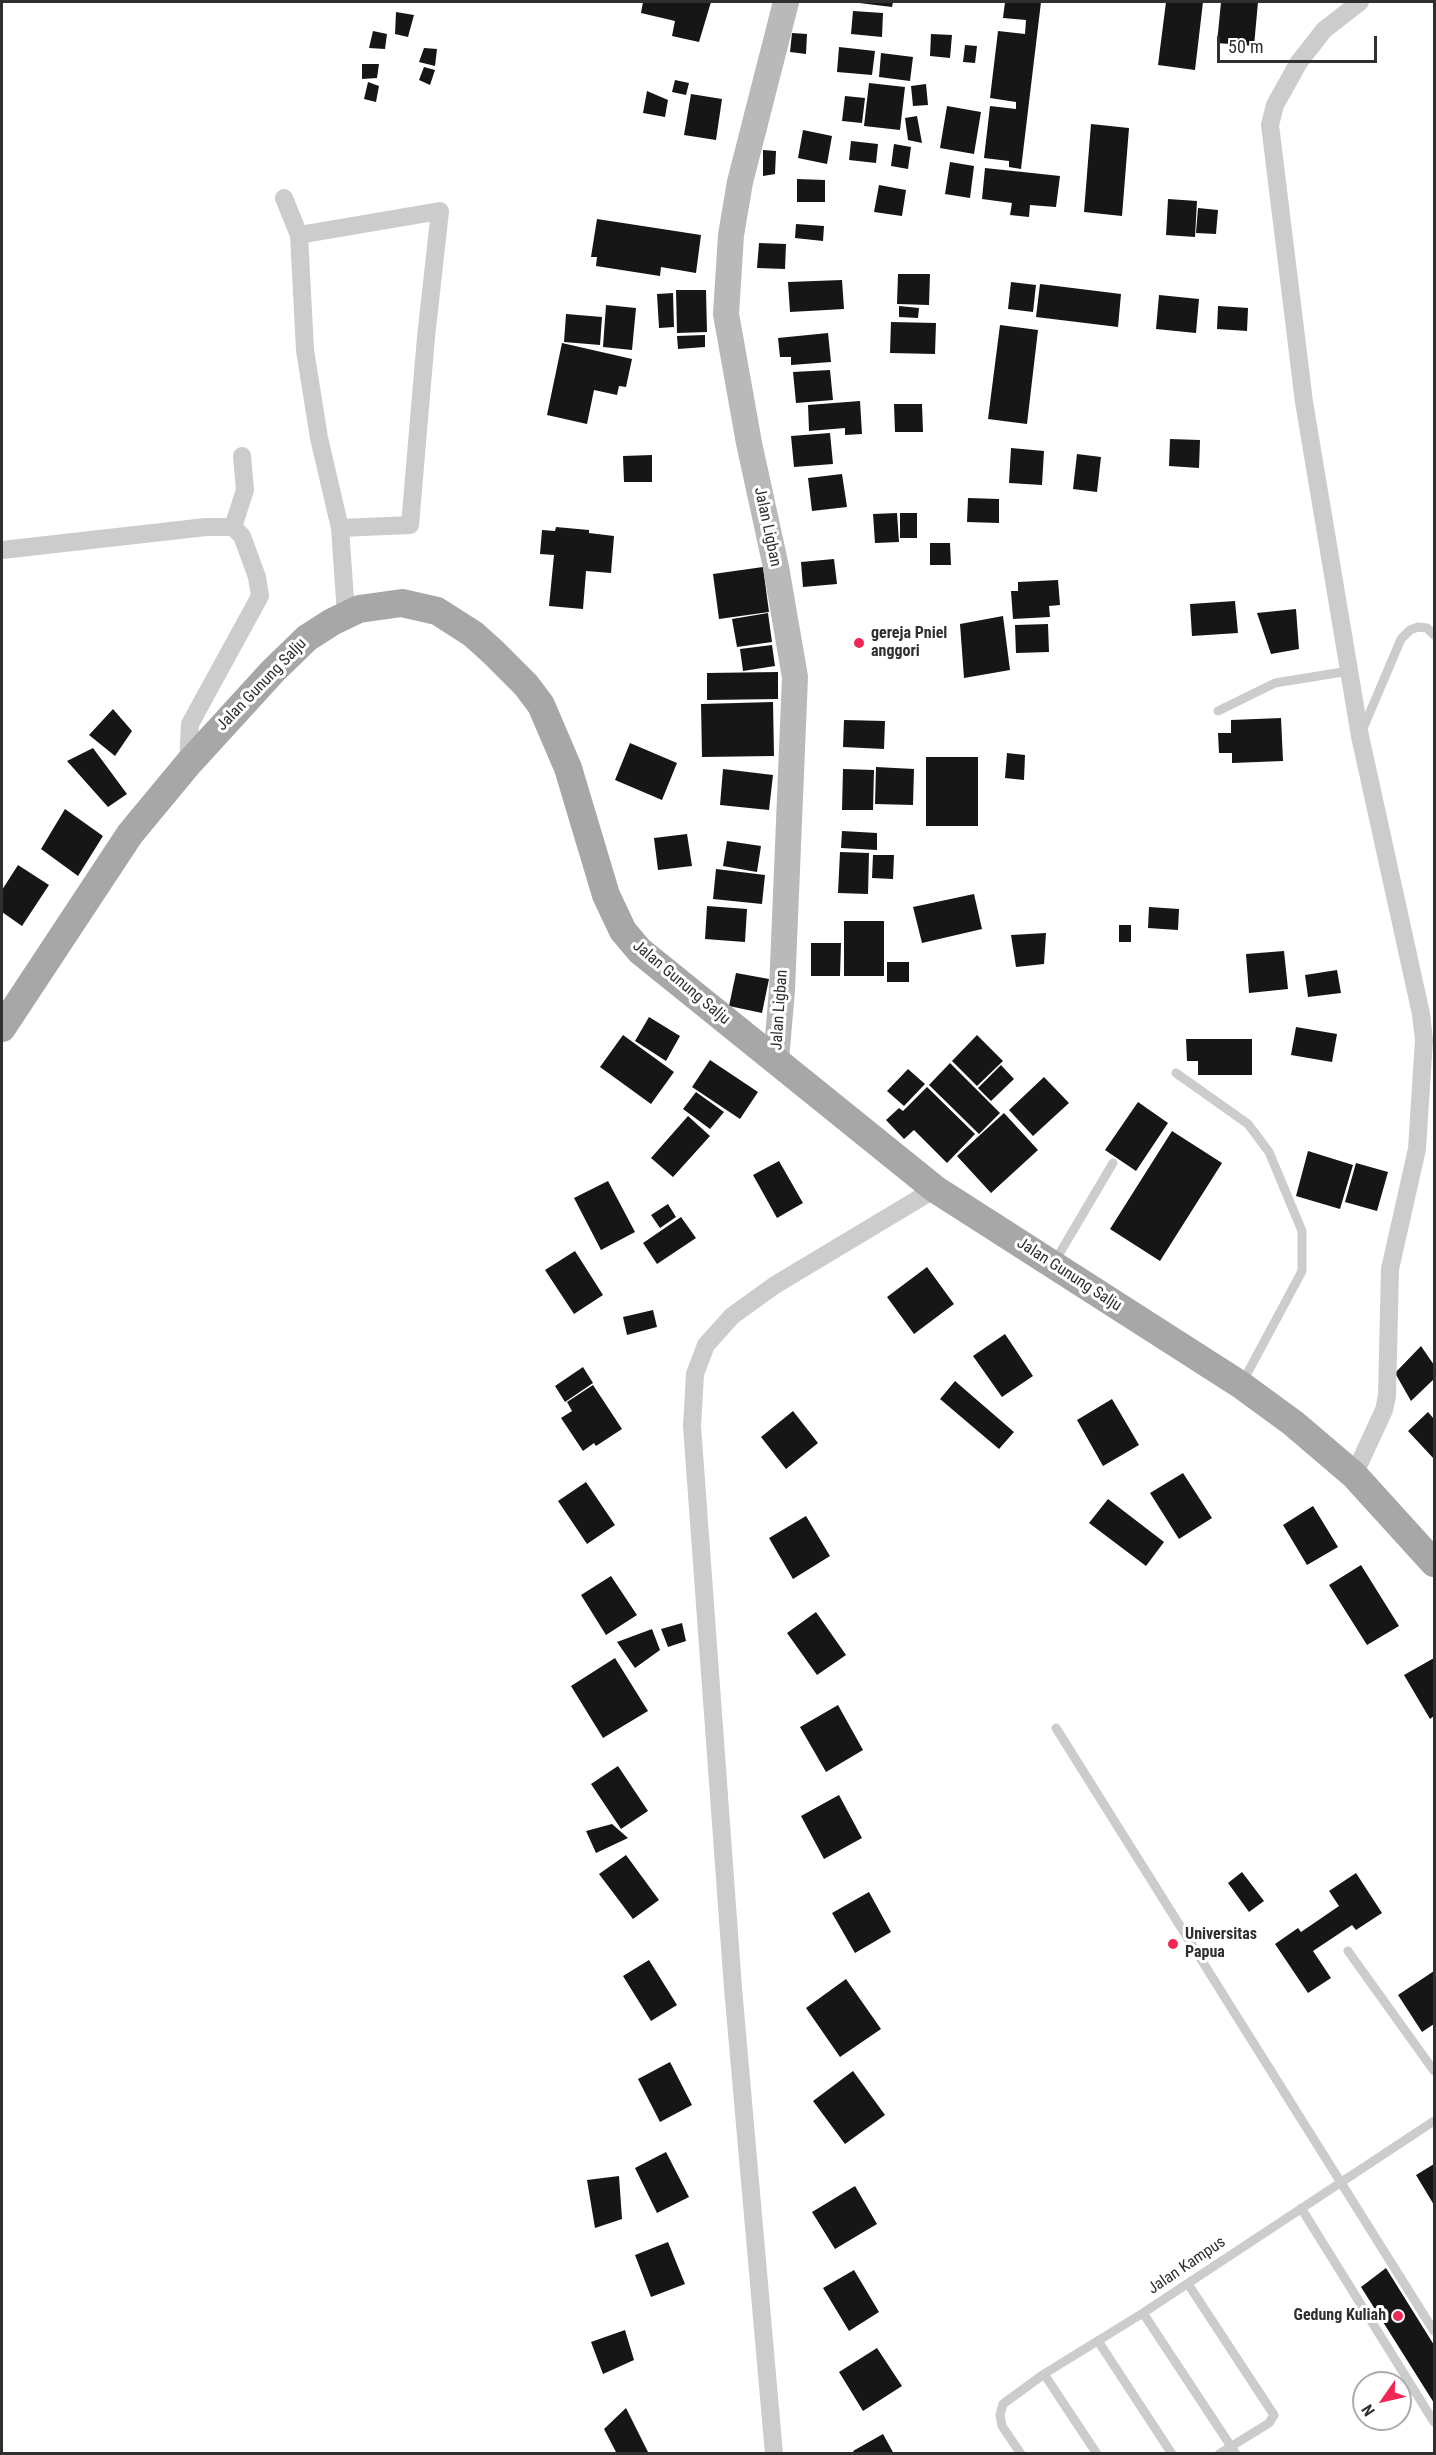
<!DOCTYPE html>
<style>
body{margin:0}
#map{position:relative;width:1436px;height:2455px;overflow:hidden;background:#fff;font-family:"Roboto Condensed",sans-serif}
canvas{display:block}
.frame{position:absolute;inset:0;border:3px solid #2f2f2f;pointer-events:none}
.north{position:absolute;left:1352px;top:2371px;width:60px;height:60px;box-sizing:border-box;background:#fff;border:2px solid #acacac;border-radius:50%;rotate:236deg;font-size:16px;font-weight:700;line-height:24px;text-align:center;color:#2f2f2f}
.north::after{content:'';display:block;margin:auto;width:21px;height:27px;background:#f02755;clip-path:polygon(50% 0,100% 100%,50% 72%,0 100%)}
.scale{position:absolute;left:1217px;top:36px;width:160px;height:27px;box-sizing:border-box;border:3px solid #2f2f2f;border-top:0;padding-left:8px;font-size:18px;line-height:21px;white-space:nowrap;color:#2f2f2f;-webkit-text-stroke:4px #fff;paint-order:stroke}
</style>
<div id="map">
<canvas width="1436" height="2455"></canvas>
<div class="frame"></div>
<div class="north">N</div>
<div class="scale">50 m</div>
</div>
<script>
const c = document.querySelector('canvas').getContext('2d');
c.lineJoin = 'round';
function paint(path, color) { c.fillStyle = color; c.fill(path, 'evenodd'); }
const toPath = rows => new Path2D(rows.map(r => 'M' + r).join(''));
function trace(path, color, width, dash) { c.strokeStyle = color; c.lineWidth = width; c.lineCap = dash ? 'butt' : 'round'; c.setLineDash(dash || []); c.stroke(path); }
function drawText(font, color, halo, rows, align = 'center') {
  c.font = font + ' "Roboto Condensed",sans-serif'; c.lineWidth = 6; c.setLineDash([]); c.textBaseline = 'middle'; c.strokeStyle = halo; c.fillStyle = color; for (const [text, x, y, turn = 0] of rows) {
    c.save(); c.translate(x, y); c.rotate((+turn || 0) * Math.PI / 180); c.textAlign = isNaN(turn) ? turn : align; if (halo) c.strokeText(text, 0, 0); c.fillText(text, 0, 0); c.restore();
  }
}
paint(toPath([
 [643,2,711,2,699,42,672,36,675,21,641,13],
 [851,2,893,2,892,7],
 [1005,2,1041,2,1021,169,1009,167,1009,161,984,158,990,106,1016,109,1016,102,990,98,998,31,1025,34,1026,20,1003,18],
 [1166,2,1203,2,1195,70,1158,65],
 [1221,2,1258,2,1254,46,1217,43],
 [853,11,883,13,882,37,851,34],
 [396,12,414,15,408,37,395,34],
 [373,31,387,34,385,49,369,48],
 [792,33,807,34,806,54,790,52],
 [931,34,952,35,950,58,930,56],
 [965,45,977,46,975,63,963,62],
 [839,47,875,51,872,75,837,72],
 [424,48,437,49,435,66,419,62],
 [881,53,913,57,910,81,879,77],
 [362,64,379,64,377,78,362,79],
 [424,67,435,70,430,85,419,80],
 [675,80,689,83,686,95,672,92],
 [368,82,379,86,376,102,364,99],
 [869,83,905,87,900,130,864,126],
 [926,84,928,105,913,106,911,86],
 [647,91,668,100,665,117,643,113],
 [691,94,722,99,716,140,684,135],
 [845,96,865,98,862,123,842,121],
 [947,106,981,112,974,154,940,148],
 [917,116,922,143,908,140,905,118],
 [1091,124,1129,128,1122,216,1084,212],
 [803,130,832,136,827,164,798,158],
 [851,141,878,144,876,163,849,160],
 [894,144,911,147,908,169,891,166],
 [763,150,776,151,775,174,763,176],
 [950,162,974,166,970,198,945,194],
 [985,168,1060,176,1056,207,1030,205,1029,217,1010,215,1012,203,982,199],
 [797,179,825,180,825,202,797,202],
 [879,185,906,190,902,216,874,212],
 [1168,199,1197,201,1195,237,1166,235],
 [1198,208,1218,210,1216,234,1196,233],
 [597,219,701,235,696,273,661,267,660,276,596,266,597,257,591,257],
 [796,224,824,226,823,241,795,238],
 [759,243,786,244,785,269,757,268],
 [898,274,930,274,929,305,897,304],
 [842,280,844,309,790,312,788,282],
 [1011,282,1036,285,1033,312,1008,309],
 [1040,284,1121,294,1118,327,1036,317],
 [676,290,706,290,707,332,677,333],
 [673,293,674,327,659,328,657,294],
 [1159,295,1199,299,1196,333,1156,329],
 [606,305,636,308,632,350,603,347],
 [899,306,919,308,918,318,899,317],
 [1218,306,1248,308,1247,331,1217,329],
 [566,314,602,317,600,345,564,342],
 [891,322,936,323,935,354,890,353],
 [1000,325,1038,330,1027,424,988,419],
 [828,333,831,362,791,365,791,357,780,357,778,338],
 [705,335,705,347,678,349,677,336],
 [562,343,632,359,626,387,619,386,617,395,594,390,587,424,547,415],
 [830,370,833,400,796,403,793,372],
 [860,401,862,434,845,435,845,428,809,431,808,405],
 [894,404,922,404,923,432,895,432],
 [830,433,833,464,794,467,791,436],
 [1170,439,1200,440,1199,468,1169,466],
 [1011,448,1044,451,1042,485,1009,483],
 [1077,454,1101,457,1097,492,1073,489],
 [652,455,652,482,624,482,623,456],
 [842,474,847,507,812,511,808,478],
 [968,498,999,499,999,523,967,522],
 [897,513,899,542,875,543,873,514],
 [900,513,917,513,917,538,900,538],
 [556,527,589,530,589,533,614,536,611,573,586,571,583,609,549,606,554,555,540,554,542,530,555,531],
 [930,543,950,543,951,565,930,565],
 [834,559,837,584,803,587,801,562],
 [763,567,769,612,719,619,713,574],
 [1058,580,1060,605,1049,606,1050,617,1013,619,1011,591,1018,591,1018,582],
 [1235,601,1238,633,1192,636,1190,604],
 [1296,609,1299,649,1271,654,1257,613],
 [768,613,772,642,737,647,732,619],
 [1003,616,1010,670,964,678,960,624],
 [1048,624,1049,652,1016,653,1015,625],
 [772,645,775,666,743,671,740,649],
 [778,672,778,699,707,700,707,673],
 [773,702,774,756,702,757,701,704],
 [113,709,132,731,115,756,89,735],
 [1281,718,1283,761,1232,763,1232,753,1219,753,1218,733,1231,733,1231,720],
 [844,720,885,721,884,749,843,747],
 [630,743,677,763,662,800,615,780],
 [93,748,127,794,108,807,67,761],
 [1007,753,1025,755,1024,780,1005,778],
 [926,757,978,757,978,826,926,826],
 [876,767,914,769,913,805,875,804],
 [723,769,773,775,769,810,720,805],
 [843,769,874,770,873,810,842,810],
 [65,809,103,836,78,876,41,849],
 [842,831,877,833,877,850,841,848],
 [687,834,692,866,658,870,654,838],
 [727,841,761,846,757,872,723,866],
 [840,852,869,853,868,894,838,893],
 [873,855,894,855,893,879,872,878],
 [18,865,49,885,22,926,2,912,2,890],
 [716,869,765,875,762,904,713,899],
 [974,894,982,929,922,943,913,907],
 [707,906,747,909,745,942,705,939],
 [1149,907,1179,909,1178,930,1148,928],
 [844,921,884,921,884,976,844,976],
 [1119,925,1131,925,1131,942,1119,942],
 [1046,933,1044,964,1016,967,1011,935],
 [811,943,841,943,840,976,811,976],
 [1284,951,1288,989,1249,993,1246,954],
 [887,962,909,962,909,982,887,982],
 [1337,970,1341,993,1308,997,1305,975],
 [736,973,769,979,762,1013,729,1006],
 [649,1017,680,1036,666,1061,635,1041],
 [1296,1027,1337,1034,1332,1062,1291,1055],
 [623,1035,674,1072,651,1104,600,1067],
 [977,1035,1003,1061,977,1086,952,1061],
 [1186,1039,1252,1039,1252,1075,1198,1075,1198,1061,1187,1061],
 [710,1060,758,1092,740,1119,692,1087],
 [950,1063,1000,1113,979,1134,929,1085],
 [1001,1065,1014,1079,991,1101,978,1088],
 [908,1069,925,1084,904,1106,887,1091],
 [1044,1077,1069,1103,1033,1136,1009,1110],
 [927,1087,975,1134,947,1163,914,1130,904,1139,886,1120,899,1108,903,1111],
 [696,1092,724,1112,710,1129,683,1109],
 [1138,1102,1168,1123,1136,1171,1105,1150],
 [1004,1113,1038,1150,991,1193,957,1156],
 [688,1116,710,1136,673,1177,651,1158],
 [1172,1131,1222,1163,1160,1261,1110,1229],
 [1308,1151,1353,1165,1340,1209,1296,1196],
 [779,1161,803,1203,777,1218,753,1175],
 [1356,1163,1388,1172,1377,1211,1345,1202],
 [608,1181,635,1232,601,1250,574,1198],
 [668,1204,676,1217,660,1228,651,1215],
 [681,1217,696,1238,657,1264,643,1243],
 [575,1251,603,1295,574,1314,545,1270],
 [927,1267,954,1304,914,1334,887,1297],
 [653,1310,657,1327,627,1335,623,1317],
 [1005,1334,1033,1376,1002,1397,973,1356],
 [1421,1346,1434,1365,1434,1379,1411,1401,1395,1373],
 [583,1367,593,1383,565,1402,555,1386],
 [955,1381,1014,1432,999,1449,940,1399],
 [593,1385,622,1429,596,1446,594,1443,583,1451,561,1418,572,1411,567,1402],
 [1112,1399,1139,1445,1103,1466,1077,1420],
 [793,1411,818,1443,786,1469,761,1437],
 [1428,1412,1434,1419,1434,1459,1408,1431],
 [1183,1473,1212,1518,1179,1539,1150,1493],
 [586,1482,615,1525,587,1544,558,1501],
 [1108,1499,1164,1542,1146,1566,1089,1523],
 [1313,1506,1338,1547,1307,1565,1283,1525],
 [806,1516,830,1556,793,1579,769,1538],
 [1361,1565,1399,1626,1367,1645,1329,1585],
 [611,1576,637,1615,606,1635,581,1595],
 [816,1612,846,1655,817,1675,787,1633],
 [682,1623,686,1641,668,1647,661,1629],
 [652,1629,660,1650,635,1668,617,1642],
 [615,1658,648,1711,603,1738,571,1686],
 [1434,1658,1434,1716,1430,1719,1404,1675],
 [838,1705,863,1750,826,1772,800,1727],
 [618,1766,648,1811,621,1829,591,1784],
 [839,1795,862,1838,824,1859,801,1816],
 [612,1824,628,1838,596,1853,586,1831],
 [626,1855,659,1900,633,1919,599,1874],
 [1242,1872,1264,1901,1249,1912,1228,1883],
 [1356,1873,1382,1913,1356,1930,1352,1925,1313,1951,1331,1978,1308,1993,1275,1944,1298,1928,1301,1932,1339,1906,1329,1891],
 [869,1892,891,1932,855,1953,832,1913],
 [649,1960,677,2005,651,2021,623,1976],
 [1434,1971,1434,2024,1422,2032,1398,1995],
 [846,1979,881,2029,840,2057,806,2008],
 [670,2062,692,2105,660,2122,638,2079],
 [853,2071,885,2115,845,2144,813,2101],
 [666,2152,689,2197,657,2213,635,2168],
 [1434,2164,1434,2205,1416,2175],
 [619,2176,622,2219,595,2228,587,2180],
 [855,2186,877,2224,835,2249,812,2212],
 [668,2242,685,2284,651,2297,635,2255],
 [1386,2268,1434,2345,1434,2403,1361,2287],
 [854,2270,879,2312,849,2331,823,2288],
 [625,2330,634,2360,603,2374,591,2342],
 [877,2348,902,2386,863,2411,839,2372],
 [626,2408,649,2454,617,2454,604,2429],
 [883,2434,894,2454,855,2454,853,2451]
]), '#161616');
trace(toPath([
 [1218,711,1275,683,1349,671],
 [1362,731,1401,639,1410,630,1418,627,1427,628,1434,635],
 [1176,1073,1248,1124,1269,1152,1302,1231,1302,1271,1242,1383],
 [1055,1261,1113,1163],
 [1056,1728,1434,2331],
 [1348,1951,1434,2071],
 [1301,2208,1434,2422],
 [1188,2284,1274,2415,1269,2423,1219,2454],
 [1143,2313,1236,2454],
 [1098,2341,1172,2454],
 [1044,2374,1097,2454],
 [1021,2454,1002,2426,1000,2415,1003,2404,1044,2374,1143,2313,1434,2121]
]), '#ccc', 9);
trace(toPath([
 [284,198,299,235,305,350,319,438,340,528,346,614],
 [299,235,440,211,426,337,410,525,340,528],
 [233,527,245,490,242,456],
 [2,550,206,527,233,527,242,536,257,577,260,596,190,724,188,764],
 [1354,1475,1384,1410,1387,1396,1390,1269,1417,1149,1424,1040,1421,1014,1360,736,1304,402,1270,125,1275,105,1299,62,1324,30,1360,2],
 [774,2454,733,1988,692,1426,695,1374,706,1345,732,1316,775,1285,935,1189]
]), '#ccc', 18);
trace(toPath([
 [776,1060,782,990,795,677,776,567,749,443,726,314,731,235,740,182,786,2]
]), '#b9b9b9', 26);
trace(toPath([
 [2,1028,130,834,188,764,273,671,307,638,332,622,359,609,402,603,437,611,473,634,493,652,526,685,541,705,568,768,606,895,623,931,640,951,935,1189,1241,1385,1293,1423,1354,1475,1434,1563]
]), '#a7a7a7', 28);
for (const [x, y, r, color] of [
 [859,643,6,"#f02755"],
 [1173,1944,6,"#f02755"],
 [1398,2316,6,"#f02755"]
]) { const dot = new Path2D(); dot.arc(x, y, r, 0, 2 * Math.PI); c.fillStyle = color; c.fill(dot); trace(dot, '#fff', 2); }
drawText('16px', '#2f2f2f', '#fff', [
 ["Jalan Ligban",767,527,78],
 ["Jalan Gunung Salju",262,685,-46],
 ["Jalan Gunung Salju",681,983,40],
 ["Jalan Ligban",780,1010,-86],
 ["Jalan Gunung Salju",1069,1275,33],
 ["Jalan Kampus",1187,2266,-34]
]);
drawText('bold 16px', '#2f2f2f', '#fff', [
 ["gereja Pniel",871,634],
 ["anggori",871,652],
 ["Universitas",1185,1935],
 ["Papua",1185,1953],
 ["Gedung Kuliah",1386,2316,"right"]
], 'left');
</script>
